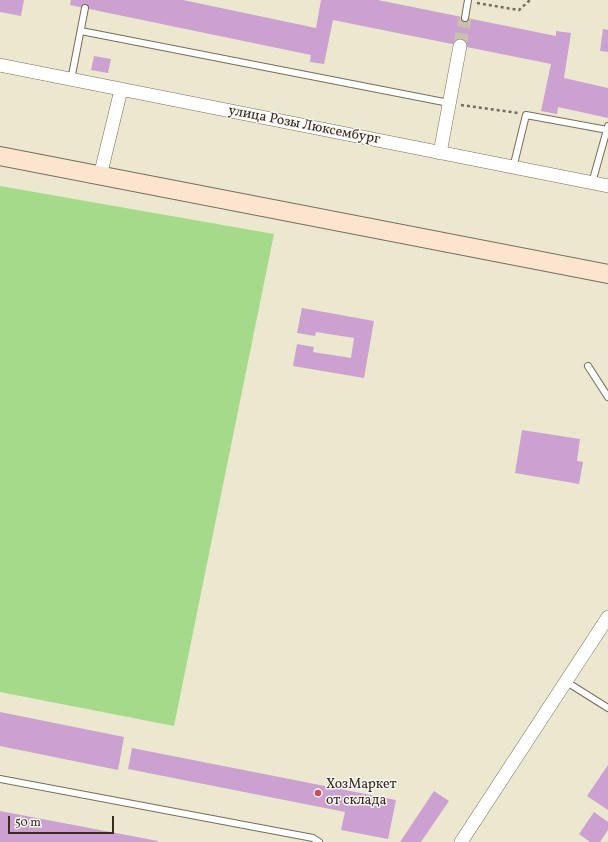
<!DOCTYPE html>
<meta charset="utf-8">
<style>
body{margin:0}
#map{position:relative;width:608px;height:842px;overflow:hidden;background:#ebe8cf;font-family:Vollkorn,serif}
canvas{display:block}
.scale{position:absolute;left:8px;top:816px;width:106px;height:18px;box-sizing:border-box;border:2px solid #3b2a1e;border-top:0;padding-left:5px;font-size:12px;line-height:14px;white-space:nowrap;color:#3b2a1e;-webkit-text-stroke:3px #f6f6f2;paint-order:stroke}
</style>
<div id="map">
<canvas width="608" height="842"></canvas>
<div class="scale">50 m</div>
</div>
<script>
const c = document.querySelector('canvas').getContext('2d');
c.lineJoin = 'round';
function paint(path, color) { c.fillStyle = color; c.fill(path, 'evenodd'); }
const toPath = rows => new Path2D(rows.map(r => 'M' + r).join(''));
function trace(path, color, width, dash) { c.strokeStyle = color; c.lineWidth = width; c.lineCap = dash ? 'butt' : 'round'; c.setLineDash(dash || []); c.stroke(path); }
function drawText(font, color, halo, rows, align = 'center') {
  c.font = font + ' Vollkorn,serif'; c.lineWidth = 3; c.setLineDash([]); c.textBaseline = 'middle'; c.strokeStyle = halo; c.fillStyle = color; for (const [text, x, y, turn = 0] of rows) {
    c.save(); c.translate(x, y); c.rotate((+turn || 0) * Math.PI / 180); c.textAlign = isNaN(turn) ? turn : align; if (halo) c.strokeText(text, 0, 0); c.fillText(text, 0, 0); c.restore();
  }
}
paint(toPath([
 [0,186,274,234,174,726,0,692]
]), '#a5da8a');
paint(toPath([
 [0,0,24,0,21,16,0,12],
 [71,0,183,0,316,28,321,0,378,0,556,36,556,31,571,33,564,78,608,88,608,118,558,107,557,114,541,111,551,64,333,20,324,64,310,62,311,55,70,5],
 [603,29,608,30,608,52,600,51],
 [94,56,111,59,108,73,91,70],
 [302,308,374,321,364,378,293,366,297,344,314,347,313,352,351,358,354,338,316,332,315,336,297,333],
 [522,430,580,439,577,461,583,462,579,484,515,473],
 [0,712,124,737,118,770,0,746],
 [132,748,396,800,388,839,341,830,345,812,128,769],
 [608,765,608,810,587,796],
 [434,791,449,801,421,842,400,842],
 [0,811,158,841,158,842,0,842],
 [594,812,608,822,608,830,600,842,590,842,579,834]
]), '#cca0d1');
trace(toPath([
 [460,46,465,18]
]), '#c8c2ac', 13, [13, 6]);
const lane = toPath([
 [465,18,468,0],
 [81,31,449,103],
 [71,80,85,8],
 [513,168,526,115,608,130],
 [592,183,608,126],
 [588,366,608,397],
 [565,681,608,708],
 [0,779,313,838,319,842]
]);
const street = toPath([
 [0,65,608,186],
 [440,153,460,46],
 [100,176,121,90],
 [461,842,608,617]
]);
const secondary = toPath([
 [0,156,608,274]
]);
trace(lane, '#796c5c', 8);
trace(street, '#796c5c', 14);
trace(secondary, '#796c5c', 20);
trace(toPath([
 [477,3,519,10,530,0],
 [461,105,518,113]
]), '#796c5c', 2.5, [3, 3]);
trace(lane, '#fff', 6);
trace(street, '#fff', 13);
trace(secondary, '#fbe5cf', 18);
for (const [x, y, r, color] of [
 [318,793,4,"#d1495b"]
]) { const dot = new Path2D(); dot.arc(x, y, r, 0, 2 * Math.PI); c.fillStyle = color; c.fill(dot); trace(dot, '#f6f6f2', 1.5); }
drawText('14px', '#3b2a1e', '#f6f6f2', [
 ["улица Розы Люксембург",304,126,11]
]);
drawText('14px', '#3b2a1e', '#f6f6f2', [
 ["ХозМаркет",326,785],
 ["от склада",326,801]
], 'left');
</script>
